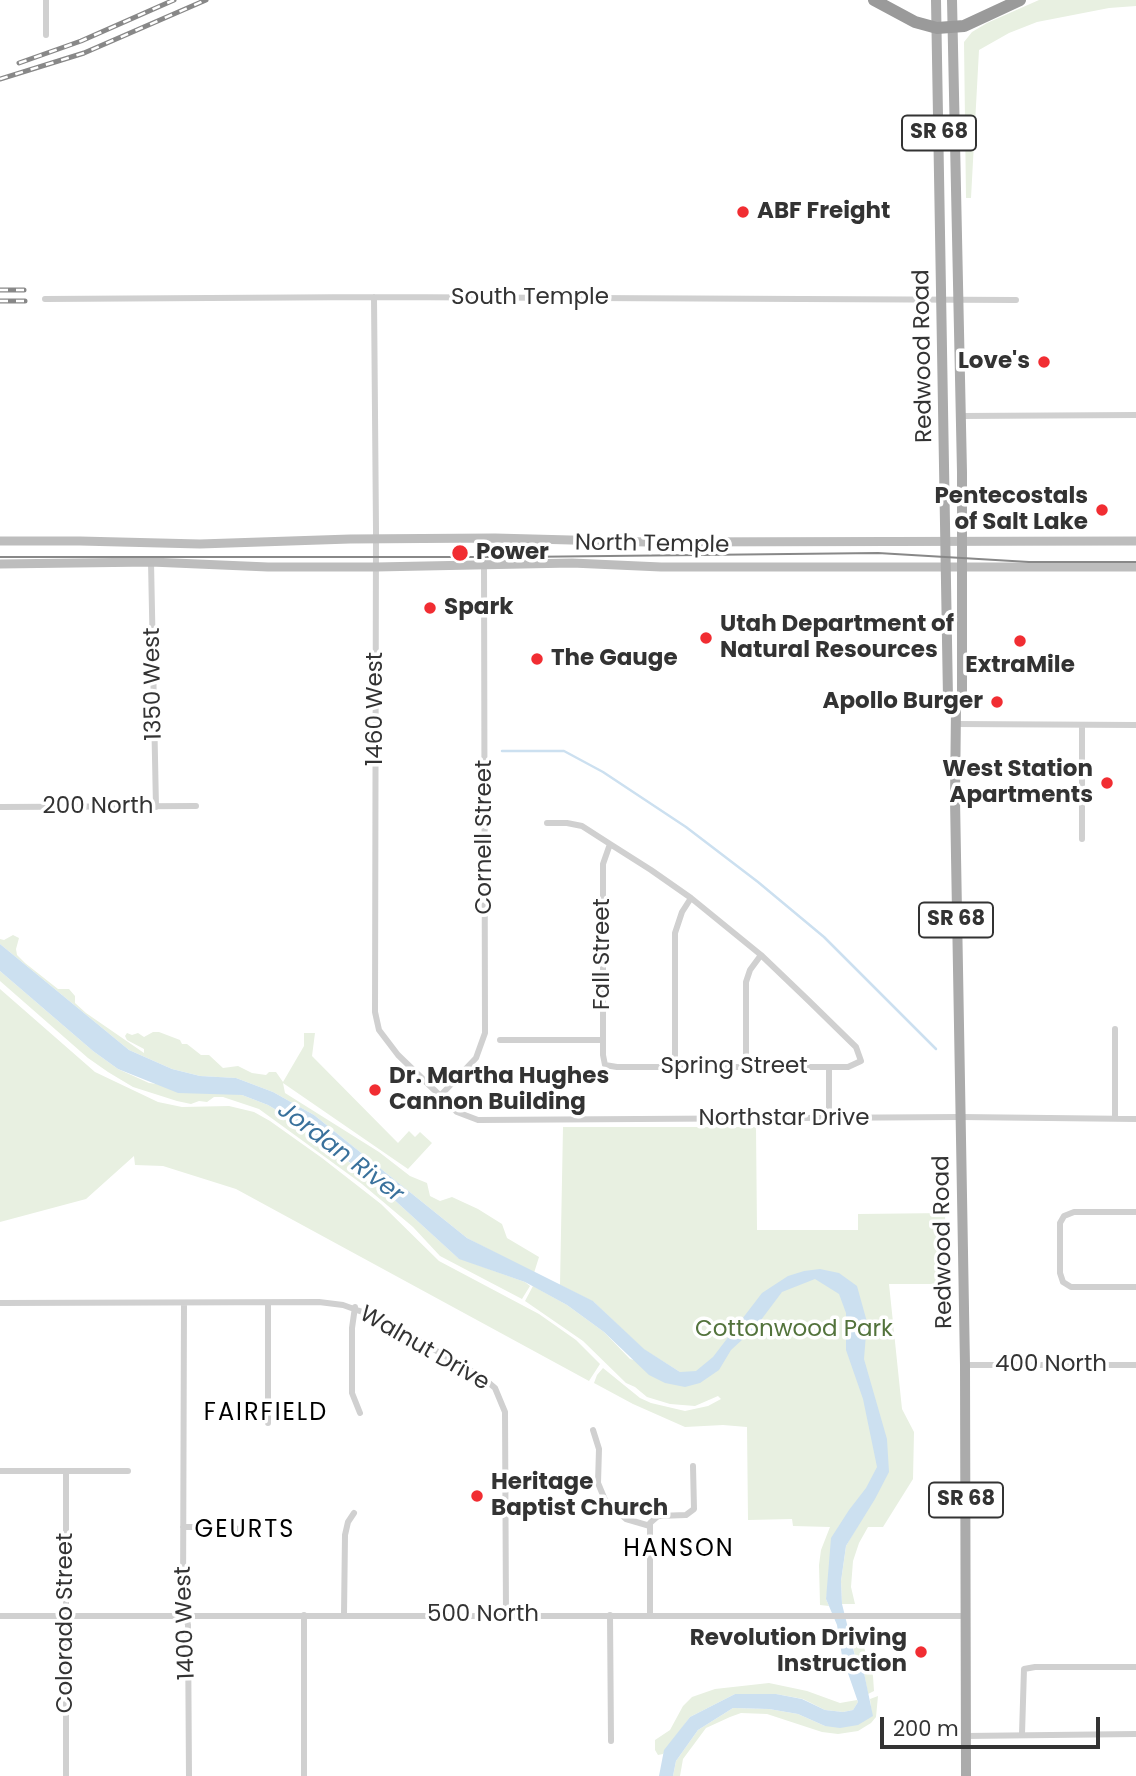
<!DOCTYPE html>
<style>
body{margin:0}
#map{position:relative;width:1136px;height:1776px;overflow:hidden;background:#fff;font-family:Poppins,sans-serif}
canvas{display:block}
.scale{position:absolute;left:880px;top:1717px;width:220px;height:32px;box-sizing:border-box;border:4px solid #333;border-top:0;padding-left:9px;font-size:21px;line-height:24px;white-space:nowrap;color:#333;-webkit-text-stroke:5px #fff;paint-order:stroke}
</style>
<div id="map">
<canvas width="1136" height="1776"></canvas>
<div class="scale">200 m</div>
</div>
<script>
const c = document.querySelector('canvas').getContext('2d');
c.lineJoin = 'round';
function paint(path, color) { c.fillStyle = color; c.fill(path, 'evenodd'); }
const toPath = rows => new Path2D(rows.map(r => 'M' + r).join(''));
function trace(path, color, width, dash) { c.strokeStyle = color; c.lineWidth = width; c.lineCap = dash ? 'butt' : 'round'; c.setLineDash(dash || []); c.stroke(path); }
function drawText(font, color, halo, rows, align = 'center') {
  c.font = font + ' Poppins,sans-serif'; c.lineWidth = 7; c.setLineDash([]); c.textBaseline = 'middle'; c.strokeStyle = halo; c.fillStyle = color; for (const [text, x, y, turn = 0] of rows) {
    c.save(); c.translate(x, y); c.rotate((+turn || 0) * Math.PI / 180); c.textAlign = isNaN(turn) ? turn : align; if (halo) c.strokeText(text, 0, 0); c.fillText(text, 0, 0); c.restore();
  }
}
paint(toPath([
 [1039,0,1136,0,1136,6,1109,8,1037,22,1009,33,979,50,971,198,966,198,964,42,972,32,987,23],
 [13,935,19,938,16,949,17,955,25,963,58,989,69,989,75,996,75,1003,86,1013,144,1053,144,1049,127,1040,125,1036,127,1033,132,1035,138,1033,144,1037,153,1032,159,1032,180,1040,182,1044,187,1044,201,1055,209,1055,223,1068,238,1066,252,1073,266,1075,269,1072,276,1072,283,1082,304,1046,304,1033,315,1033,312,1056,398,1143,409,1131,415,1137,420,1132,432,1143,408,1169,283,1083,285,1093,379,1152,410,1176,427,1183,430,1196,440,1201,452,1197,478,1209,502,1224,507,1238,539,1257,534,1273,467,1238,314,1115,273,1092,236,1078,200,1076,172,1069,129,1050,0,944,0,939,4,940],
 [0,971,93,1051,118,1069,149,1083,242,1095,268,1105,307,1128,389,1195,458,1258,525,1282,530,1286,522,1299,440,1256,413,1227,362,1184,259,1109,223,1097,214,1097,207,1102,199,1101,191,1104,177,1101,133,1087,108,1072,88,1058,0,981],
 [0,989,95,1072,158,1102,182,1107,229,1106,254,1112,270,1121,322,1158,381,1204,439,1261,539,1314,576,1340,600,1364,589,1381,236,1189,163,1166,135,1165,134,1156,86,1199,0,1222],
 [563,1127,756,1127,757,1230,858,1230,858,1214,945,1213,947,1284,889,1284,902,1409,914,1432,913,1479,883,1527,868,1527,859,1543,853,1561,851,1587,855,1604,842,1604,841,1581,846,1546,857,1527,839,1526,826,1599,829,1606,820,1605,819,1565,821,1550,830,1527,793,1526,792,1519,748,1520,747,1427,723,1425,685,1427,633,1404,594,1383,597,1375,603,1368,640,1398,651,1403,685,1411,708,1406,721,1399,718,1396,695,1406,670,1404,647,1397,635,1387,626,1383,583,1341,525,1301,533,1286,567,1305,604,1332,630,1359,680,1372,643,1349,594,1302,560,1285],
 [851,1637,857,1637,862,1641,873,1676,874,1691,868,1694,863,1668,855,1656],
 [769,1683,807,1691,840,1703,857,1700,858,1702,853,1710,843,1712,825,1710,803,1699,776,1694,735,1694,690,1717,663,1754,658,1755,655,1750,655,1740,670,1730,683,1706,692,1697,715,1689],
 [878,1696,876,1717,871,1723,858,1731,838,1734,822,1732,767,1714,741,1713,730,1717,706,1728,683,1759,680,1776,673,1776,676,1761,698,1730,733,1708,769,1709,798,1714,825,1726,872,1716,870,1699]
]), '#e8f0e1');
paint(toPath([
 [0,944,129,1050,172,1069,200,1076,236,1078,273,1092,314,1115,467,1238,593,1301,644,1349,680,1372,696,1371,713,1357,762,1293,788,1276,804,1271,820,1269,839,1273,857,1286,867,1322,864,1359,887,1439,889,1472,875,1499,846,1546,841,1581,842,1604,855,1656,863,1668,873,1716,858,1725,840,1728,825,1726,798,1714,769,1709,733,1708,698,1730,676,1761,673,1776,659,1776,664,1750,690,1717,735,1694,776,1694,802,1699,825,1710,843,1712,853,1710,858,1702,842,1656,837,1625,826,1599,831,1538,849,1510,866,1488,877,1467,863,1399,846,1350,846,1313,839,1294,815,1279,782,1292,755,1328,731,1350,719,1370,700,1383,685,1387,665,1383,649,1375,604,1332,567,1305,525,1282,459,1259,389,1195,342,1156,307,1128,268,1105,242,1095,178,1093,118,1069,93,1051,0,971]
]), '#cce0f0');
trace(toPath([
 [502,751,564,751,603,772,686,827,758,882,824,937,936,1049]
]), '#cce0f0', 2.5);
trace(toPath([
 [46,0,46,35],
 [374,297,376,530,375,1012,379,1030,398,1055,457,1112,478,1120,961,1117,1136,1119],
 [45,299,374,297,1016,300],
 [961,416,1136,415],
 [151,562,156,807],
 [956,724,1136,725],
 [1082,725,1082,839],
 [0,807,196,806],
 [547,823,567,823,582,826,610,844,651,870,691,898,761,955,809,1001,856,1047,861,1061,848,1067,617,1067,605,1065,603,1055,603,864,610,844],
 [1115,1029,1115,1118],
 [500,1040,603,1040],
 [675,1067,675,933,682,912,691,898],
 [746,1067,746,982,750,970,761,955],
 [829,1067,829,1118],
 [440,1096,476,1058,485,1033,484,563],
 [1136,1212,1074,1212,1064,1216,1060,1223,1060,1273,1063,1282,1071,1287,1136,1287],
 [0,1303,319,1302,343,1305,379,1318,482,1377,495,1388,505,1412,506,1615],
 [184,1303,183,1604,188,1625,189,1776],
 [355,1307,352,1328,352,1393,360,1413],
 [965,1365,1136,1365],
 [268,1423,268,1303],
 [593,1430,599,1449,598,1483,605,1500,626,1519,650,1526],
 [0,1471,128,1471],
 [66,1471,66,1776],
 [183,1527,225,1527,246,1530],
 [304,1615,304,1776],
 [344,1615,345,1535,348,1522,354,1513],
 [610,1615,611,1741],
 [650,1615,650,1523,658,1516,686,1515,694,1509,693,1466],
 [0,1616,966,1616],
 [1022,1734,1024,1669,1035,1667,1136,1667],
 [966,1736,1136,1734]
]), '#d0d0d0', 6);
trace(toPath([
 [0,541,80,541,200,544,350,539,495,538,646,542,1136,541],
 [0,564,151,562,268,567,376,567,572,563,661,567,1136,567]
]), '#bdbdbd', 9);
trace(toPath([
 [936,0,948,698,956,708],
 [952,0,962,472,962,699,956,708,955,799,965,1365,966,1776]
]), '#ababab', 10);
trace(toPath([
 [874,0,915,22,937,28,964,26,1020,0]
]), '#9a9a9a', 12);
trace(toPath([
 [0,557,519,557,878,553,1029,562,1136,562]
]), '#888', 2);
const rail = toPath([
 [19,63,81,41,174,0],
 [0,79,84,53,206,0],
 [0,290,24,290],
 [0,301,25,301]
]);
trace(rail, '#888', 5);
trace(rail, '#fff', 2.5, [8]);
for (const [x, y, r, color] of [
 [743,212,7,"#f12d32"],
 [1044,362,7,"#f12d32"],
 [1102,510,7,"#f12d32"],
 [460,553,9,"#f12d32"],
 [430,608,7,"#f12d32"],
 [706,638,7,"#f12d32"],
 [1020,641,7,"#f12d32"],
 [537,659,7,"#f12d32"],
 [997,702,7,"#f12d32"],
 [1107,783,7,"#f12d32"],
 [375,1090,7,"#f12d32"],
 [477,1496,7,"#f12d32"],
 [921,1652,7,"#f12d32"]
]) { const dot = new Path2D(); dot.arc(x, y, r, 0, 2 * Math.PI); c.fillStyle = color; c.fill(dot); trace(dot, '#fff', 2.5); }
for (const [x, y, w] of [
 [939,133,74],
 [956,920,74],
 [966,1500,74]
]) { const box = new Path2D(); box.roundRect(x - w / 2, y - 17.5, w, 35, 5); c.fillStyle = '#fff'; c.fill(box); trace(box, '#333', 2); }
drawText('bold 21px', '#333', null, [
 ["SR 68",939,133],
 ["SR 68",956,920],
 ["SR 68",966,1500]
]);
drawText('bold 23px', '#333', '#fff', [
 ["ABF Freight",757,212],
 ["Love's",1030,362,"right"],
 ["Pentecostals",1088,497,"right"],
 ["of Salt Lake",1088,523,"right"],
 ["Power",476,553],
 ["Spark",444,608],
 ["Utah Department of",720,625],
 ["Natural Resources",720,651],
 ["The Gauge",551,659],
 ["ExtraMile",1020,666,"center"],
 ["Apollo Burger",983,702,"right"],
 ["West Station",1093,770,"right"],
 ["Apartments",1093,796,"right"],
 ["Dr. Martha Hughes",389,1077],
 ["Cannon Building",389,1103],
 ["Heritage",491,1483],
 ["Baptist Church",491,1509],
 ["Revolution Driving",907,1639,"right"],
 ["Instruction",907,1665,"right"]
], 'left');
drawText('23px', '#333', '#fff', [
 ["South Temple",530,298],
 ["Redwood Road",924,356,-91],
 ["North Temple",652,545,1],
 ["1350 West",154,684,-91],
 ["1460 West",376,709,-90],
 ["200 North",98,807],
 ["Cornell Street",485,837,-90],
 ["Fall Street",603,954,-90],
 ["Spring Street",734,1067],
 ["Northstar Drive",784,1119],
 ["Redwood Road",944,1242,-91],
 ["Walnut Drive",424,1349,30],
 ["400 North",1051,1365],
 ["500 North",483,1615],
 ["Colorado Street",66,1623,-90],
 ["1400 West",186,1623,-92]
]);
drawText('23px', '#53733c', '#fff', [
 ["Cottonwood Park",794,1330]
]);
drawText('italic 24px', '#39719c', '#fff', [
 ["Jordan River",340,1153,37]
]);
c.letterSpacing = '2px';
drawText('24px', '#000', '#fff', [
 ["FAIRFIELD",266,1414],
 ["GEURTS",245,1531],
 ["HANSON",679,1550]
]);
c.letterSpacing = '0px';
</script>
